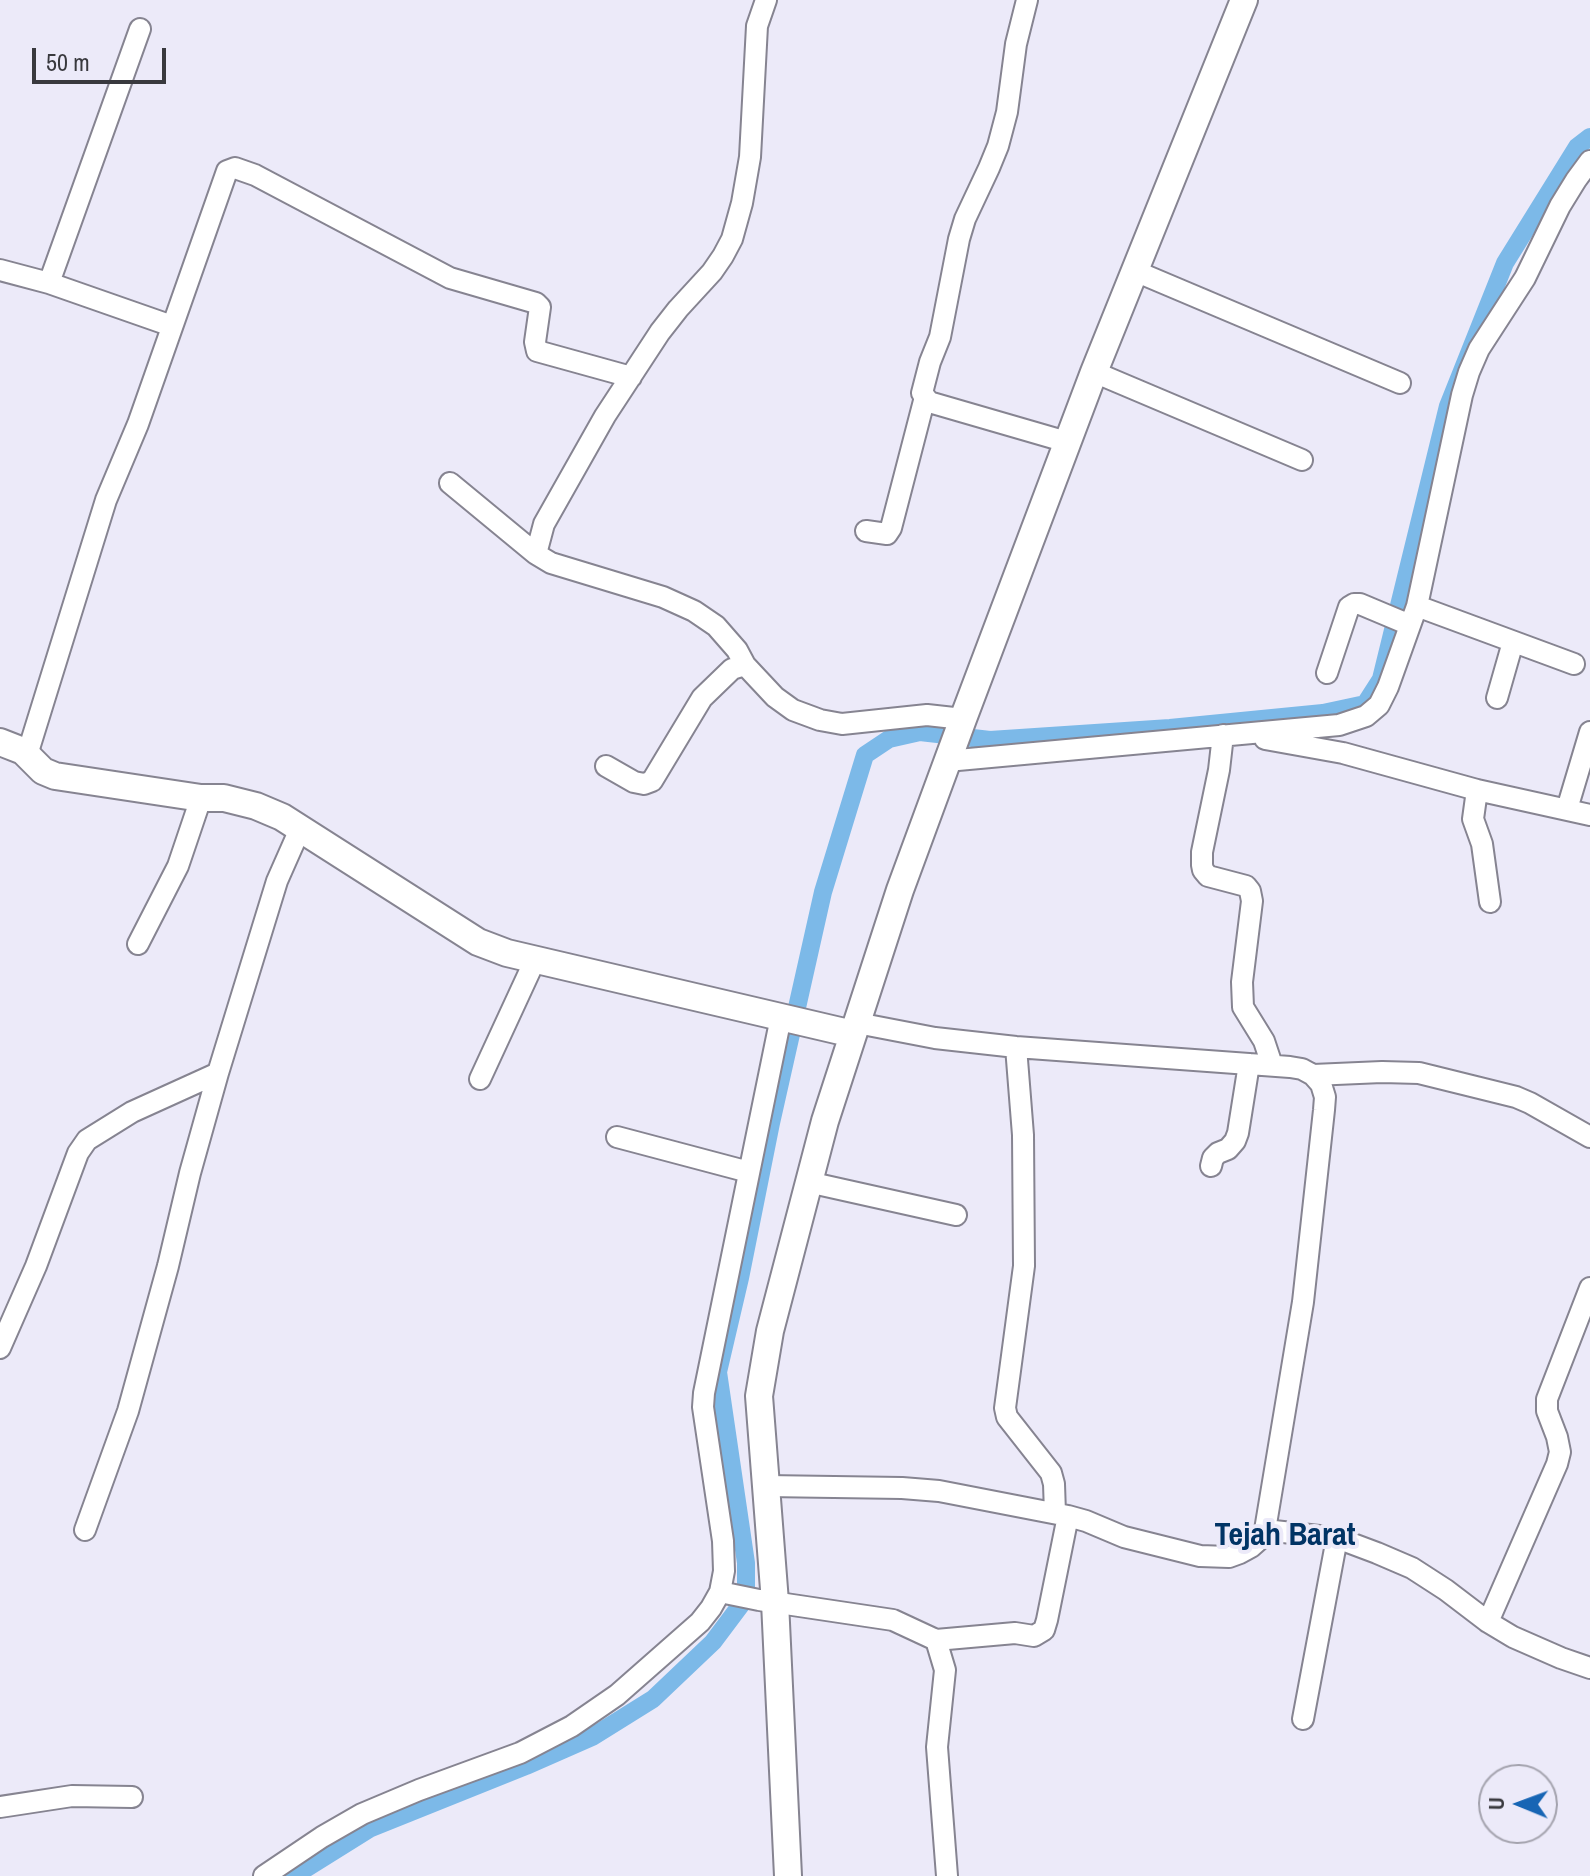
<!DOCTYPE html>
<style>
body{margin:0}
#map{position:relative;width:1590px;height:1876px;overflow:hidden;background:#eceaf9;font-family:"Archivo Narrow",sans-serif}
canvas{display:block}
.north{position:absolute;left:1478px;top:1764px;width:80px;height:80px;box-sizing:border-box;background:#eceaf9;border:2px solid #a4a3ae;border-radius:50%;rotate:271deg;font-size:22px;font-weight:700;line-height:32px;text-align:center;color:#39393e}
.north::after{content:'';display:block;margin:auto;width:28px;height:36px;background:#1765b4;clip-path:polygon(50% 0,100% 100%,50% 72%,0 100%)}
.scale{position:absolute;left:32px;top:48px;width:134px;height:36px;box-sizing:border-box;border:4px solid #39393e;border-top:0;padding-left:10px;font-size:24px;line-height:28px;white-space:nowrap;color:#39393e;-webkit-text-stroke:6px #eceaf9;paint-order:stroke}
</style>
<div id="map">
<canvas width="1590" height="1876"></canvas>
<div class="north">U</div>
<div class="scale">50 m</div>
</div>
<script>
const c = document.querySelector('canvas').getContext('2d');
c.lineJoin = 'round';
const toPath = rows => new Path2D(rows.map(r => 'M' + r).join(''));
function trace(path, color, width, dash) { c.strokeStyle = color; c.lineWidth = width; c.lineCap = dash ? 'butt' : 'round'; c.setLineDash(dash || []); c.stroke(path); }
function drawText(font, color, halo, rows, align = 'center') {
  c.font = font + ' "Archivo Narrow",sans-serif'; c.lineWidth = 8; c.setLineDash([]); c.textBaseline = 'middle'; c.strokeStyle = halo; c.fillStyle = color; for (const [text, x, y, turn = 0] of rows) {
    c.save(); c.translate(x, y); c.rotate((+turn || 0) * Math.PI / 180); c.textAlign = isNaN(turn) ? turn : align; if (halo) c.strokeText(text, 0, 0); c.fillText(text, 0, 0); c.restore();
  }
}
trace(toPath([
 [294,1876,369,1829,526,1766,592,1737,653,1699,713,1642,746,1598,746,1563,718,1372,740,1278,771,1123,823,892,865,755,889,739,920,732,990,740,1170,728,1323,713,1365,704,1381,679,1448,406,1505,263,1577,147,1590,137]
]), '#7cb9e8', 18);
const minor = toPath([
 [766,0,757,26,750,157,742,203,732,239,723,256,712,272,678,309,660,332,605,416,544,524,536,554,551,563,663,597,694,611,716,626,737,650,745,665,775,697,793,710,820,720,842,724,927,715,963,719],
 [1027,0,1016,44,1007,112,998,146,989,168,965,219,959,239,940,337,930,362,922,393,929,402,1067,442],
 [0,270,49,283,172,326],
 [1135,271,1400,383],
 [49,283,140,29],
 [1094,372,1302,460],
 [450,483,536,554],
 [866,531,887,534,891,528,925,397],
 [1417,606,1574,664],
 [1327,673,1349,607,1354,604,1360,604,1410,625],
 [1497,698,1513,642],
 [1223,735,1219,770,1202,852,1202,865,1203,870,1208,876,1246,886,1250,891,1252,901,1242,982,1243,1007,1264,1041,1272,1065],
 [1265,739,1343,753,1477,790,1590,815],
 [27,755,106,500,138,424,227,171,235,168,255,175,450,278,536,303,540,307,535,342,537,351,631,377],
 [947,761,1339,725,1366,716,1379,705,1388,687,1417,606,1462,395,1469,372,1479,349,1525,278,1560,206,1576,180,1590,161],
 [606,766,634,782,644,784,652,781,702,698,732,669,745,665],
 [1477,790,1473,819,1482,844,1490,902],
 [1567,809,1590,732],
 [138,944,178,866,201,798],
 [1016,1047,1023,1135,1024,1266,1005,1408,1007,1417,1051,1473,1054,1484,1055,1513],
 [1313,1075,1382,1072,1419,1073,1516,1097,1530,1103,1590,1137],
 [480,1079,535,960],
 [617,1137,749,1172],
 [1211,1166,1213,1158,1218,1153,1228,1149,1235,1141,1238,1133,1249,1064],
 [808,1182,956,1215],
 [0,1348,36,1266,78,1153,87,1140,132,1112,218,1073,277,881,300,829],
 [766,1486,902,1488,939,1491,1068,1516,1086,1521,1124,1537,1200,1556,1229,1557,1240,1553,1251,1547,1260,1539,1265,1530,1303,1302,1324,1110,1325,1097,1321,1084,1313,1075,1302,1069,1290,1067,1016,1047,935,1038,857,1023],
 [85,1530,128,1411,168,1266,190,1173,218,1073],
 [1265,1530,1337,1538,1377,1553,1412,1568,1446,1590,1488,1622,1513,1637,1561,1658,1590,1668],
 [720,1592,759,1600,893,1620,936,1640,1015,1633,1034,1636,1044,1630,1047,1620,1068,1516],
 [1488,1622,1557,1464,1560,1452,1557,1437,1547,1411,1547,1399,1590,1288],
 [936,1640,945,1670,937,1747,947,1876],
 [1303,1719,1337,1538],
 [0,1807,72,1796,132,1797],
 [264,1876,322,1837,362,1814,419,1790,520,1753,572,1726,617,1695,700,1622,711,1608,720,1592,724,1571,723,1541,703,1407,704,1393,781,1017]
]);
const major = toPath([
 [0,742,23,751,43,771,55,776,201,798,224,798,256,806,282,817,478,942,507,953,853,1034],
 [788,1876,775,1602,759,1396,770,1331,825,1121,900,890,963,719,1094,372,1244,0]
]);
trace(minor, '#868491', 24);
trace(major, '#868491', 30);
trace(minor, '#fff', 20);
trace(major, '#fff', 26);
drawText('bold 32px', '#013465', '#eceaf9', [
 ["Tejah Barat",1285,1536]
]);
</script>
